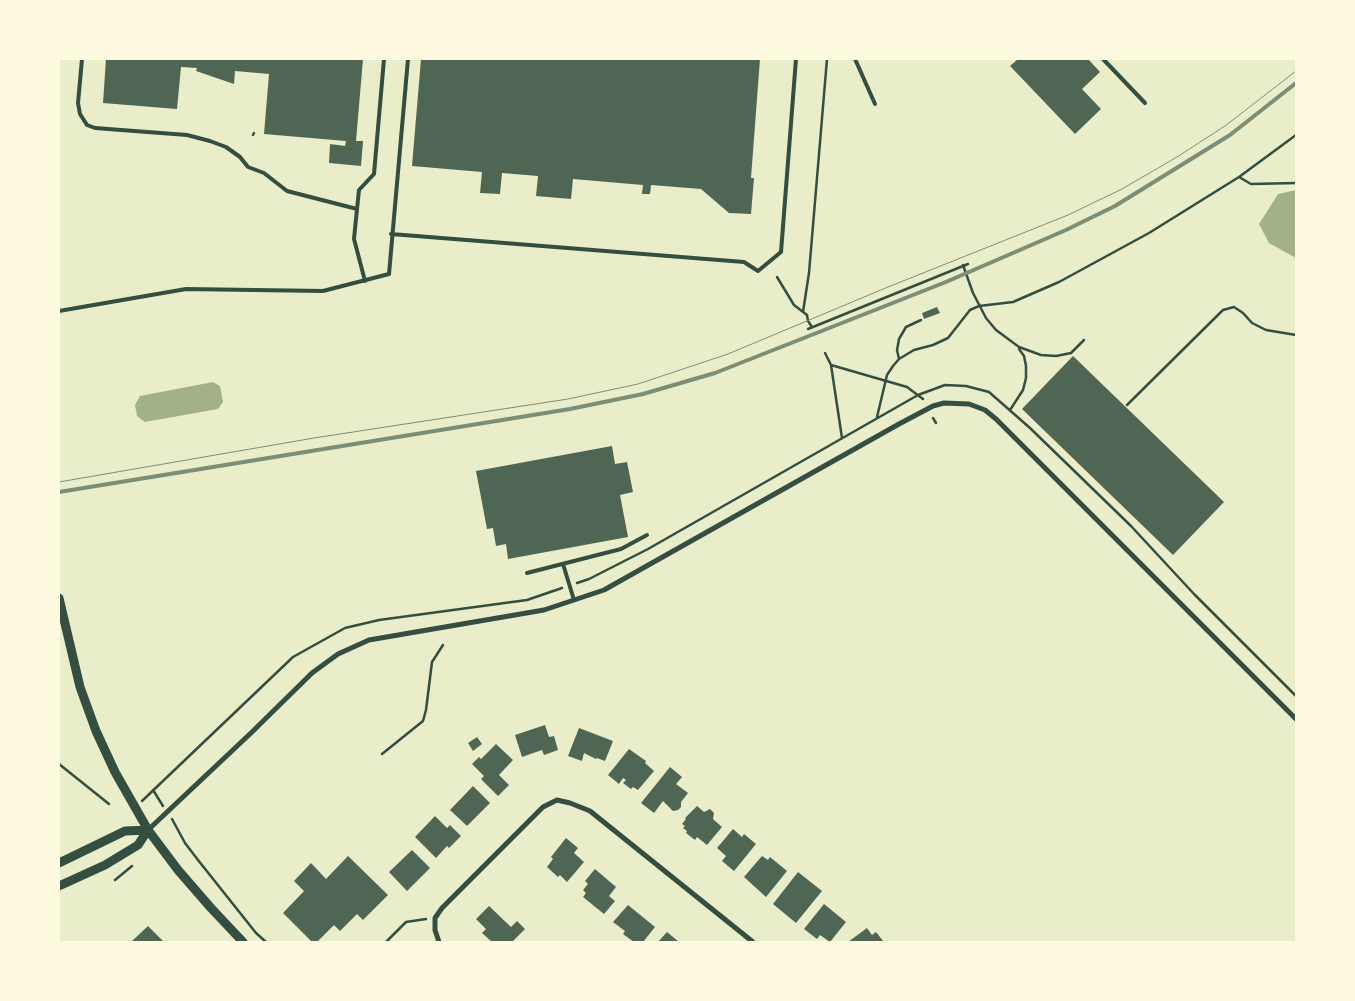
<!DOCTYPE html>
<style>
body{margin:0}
#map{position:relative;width:1355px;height:1001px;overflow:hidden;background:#e9edc9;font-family:"Sofia Sans Condensed",sans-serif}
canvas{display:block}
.frame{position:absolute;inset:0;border:60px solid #fefae0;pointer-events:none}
</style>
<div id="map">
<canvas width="1355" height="1001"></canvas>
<div class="frame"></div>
</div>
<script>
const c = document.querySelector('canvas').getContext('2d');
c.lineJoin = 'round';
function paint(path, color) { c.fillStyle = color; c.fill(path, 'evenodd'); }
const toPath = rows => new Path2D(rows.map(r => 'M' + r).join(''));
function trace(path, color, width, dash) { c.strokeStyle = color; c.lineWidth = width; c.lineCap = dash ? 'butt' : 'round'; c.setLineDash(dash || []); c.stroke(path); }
paint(toPath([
 [1296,190,1296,258,1269,243,1259,224,1278,194],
 [213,382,220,386,223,402,218,409,145,422,137,416,135,405,140,396]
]), '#a3b18a');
paint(toPath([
 [106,59,363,59,356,141,363,141,361,166,329,163,330,144,345,146,346,141,264,134,269,74,235,71,234,84,196,71,197,68,181,67,177,109,103,103],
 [421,59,760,59,751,178,754,178,751,214,729,213,701,189,651,185,650,194,642,194,643,185,573,179,571,199,536,196,538,176,502,173,500,194,480,193,482,172,412,166],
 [1018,59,1088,59,1100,72,1082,89,1101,109,1075,134,1010,66],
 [937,307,940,313,924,319,922,313],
 [1073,356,1224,502,1173,555,1022,409],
 [612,446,615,464,627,462,633,492,620,495,628,537,508,559,506,544,496,546,493,528,487,529,476,471],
 [545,725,549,737,554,736,558,750,544,755,542,750,522,757,515,735],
 [579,728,613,741,605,761,597,758,596,759,584,753,582,761,568,756],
 [477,737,482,744,473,751,468,743],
 [496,744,513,760,499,775,509,785,498,796,481,779,484,776,472,764,479,757,481,759],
 [629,749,646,761,645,763,654,771,638,790,633,787,631,789,623,783,626,780,623,778,619,784,608,775],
 [670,767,682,777,676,784,688,793,681,802,681,807,678,810,673,811,663,801,654,813,641,803],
 [473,786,490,803,467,826,450,810],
 [697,806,704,812,710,809,714,813,713,819,722,827,707,845,697,837,695,840,686,833,687,831,683,828,685,826,682,824,686,819,685,818],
 [435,816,447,828,450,825,461,836,449,848,447,846,436,858,415,837],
 [733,829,742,837,744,834,756,844,734,871,722,861,726,856,717,848],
 [566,838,578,848,574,853,584,862,567,882,560,875,558,877,547,867,553,859,551,857],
 [412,850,430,868,407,891,389,872],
 [348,856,388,895,363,920,357,914,340,931,334,925,317,942,312,942,283,913,304,891,294,881,311,863,326,879],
 [762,856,768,860,770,857,787,871,766,897,744,877],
 [595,869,616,887,609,896,615,901,604,914,583,897,586,893,583,890,588,884,585,881],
 [798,872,822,891,796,923,773,904],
 [824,904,846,922,830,942,820,935,817,939,804,929],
 [628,905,655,927,643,942,634,942,623,934,625,931,613,922],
 [489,906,511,927,517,921,525,929,512,942,492,942,482,933,486,929,476,919],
 [148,926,163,941,131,942],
 [867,928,872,935,876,932,884,942,848,942],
 [667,932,679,942,658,942]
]), '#4f6655');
trace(toPath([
 [253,135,254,133],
 [1239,177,1251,184,1296,183],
 [963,265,973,293,986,318,996,330,1019,347,1041,355,1056,356,1071,353,1084,340],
 [777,277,794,305,807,315,808,321,812,327],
 [803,312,809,273,827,59],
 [808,329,968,264],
 [825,353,831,365,842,438],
 [899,359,897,350,899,339,906,327,921,320],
 [831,365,907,387,923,399],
 [1127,405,1223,310,1234,307,1243,313,1252,323,1266,330,1296,335],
 [1010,410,1023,390,1026,378,1026,366,1024,356,1019,349],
 [877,417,887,375,893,366,899,359,914,350,933,345,948,338,970,310,979,306,1013,302,1059,282,1149,233,1239,177,1296,135],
 [933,418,936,423],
 [577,583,589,579,648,549,918,395,945,385,966,386,989,392,1030,428,1131,526,1194,594,1296,696],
 [382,754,423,721,426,710,432,662,443,645],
 [59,764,109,804],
 [153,790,163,806],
 [142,801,293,657,345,628,379,620,527,600,562,588],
 [172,819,185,843,198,860,256,933,266,942],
 [115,880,132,866],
 [386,942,406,922,426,919]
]), '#344e41', 2.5);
trace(toPath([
 [82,59,78,103,80,114,87,125,95,128,187,135,210,141,226,147,240,157,248,167,264,173,287,191,357,209,359,190,374,174,384,59],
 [855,59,875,104],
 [1103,59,1145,103],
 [357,209,354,239,365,281],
 [391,234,744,262,758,271,781,252,796,59],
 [59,311,186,289,323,291,389,274,408,59],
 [563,564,574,600],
 [527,573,621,549,647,535]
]), '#344e41', 4);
trace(toPath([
 [148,830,252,732,312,673,338,654,369,640,544,610,604,590,899,424,933,406,944,403,969,404,985,410,996,419,1296,719],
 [439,942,435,930,435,918,442,908,543,807,557,800,570,803,590,811,753,942]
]), '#344e41', 5);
trace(toPath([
 [59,598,80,687,96,731,115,772,148,830,178,870,211,908,243,942],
 [59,863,125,831,148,830],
 [59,886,105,865,138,845,148,830]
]), '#344e41', 9);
trace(toPath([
 [796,342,984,265],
 [59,482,314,438,568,399,638,384,728,354,888,287,1068,215,1122,189,1177,157,1225,126,1296,71]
]), '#7c8e77', 1);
trace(toPath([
 [59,492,570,409,643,394,715,373,946,282,1066,230,1115,206,1230,135,1296,83]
]), '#7c8e77', 4);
</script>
